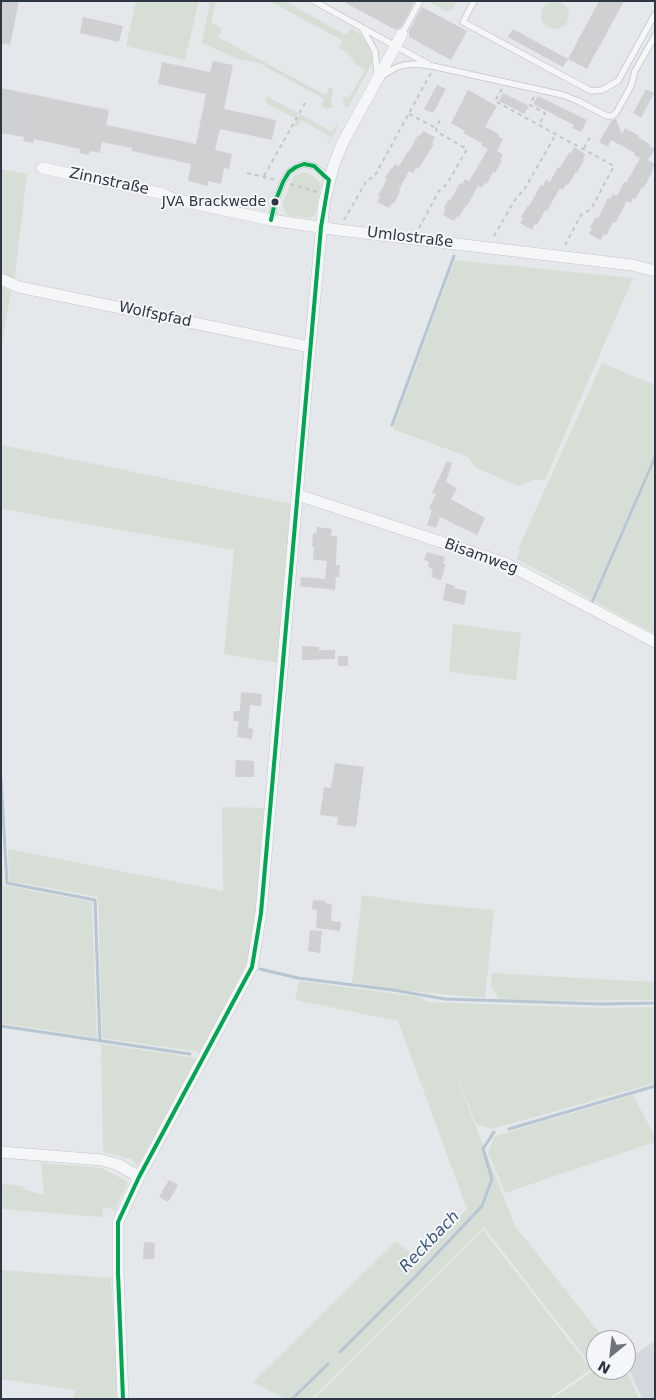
<!DOCTYPE html>
<meta charset="utf-8">
<style>
body{margin:0}
#map{position:relative;width:656px;height:1400px;overflow:hidden;background:#e5e8ea;font-family:"DejaVu Sans",sans-serif}
canvas{display:block}
.frame{position:absolute;inset:0;border:2px solid #2d3643;pointer-events:none}
.north{position:absolute;left:586px;top:1330px;width:50px;height:50px;box-sizing:border-box;background:#f4f6f9;border:1px solid #a4a9b0;border-radius:50%;rotate:209deg;font-size:14px;font-weight:700;line-height:20px;text-align:center;color:#2d3643}
.north::after{content:'';display:block;margin:auto;width:18px;height:22px;background:#6d747d;clip-path:polygon(50% 0,100% 100%,50% 72%,0 100%)}
</style>
<div id="map">
<canvas width="656" height="1400"></canvas>
<div class="frame"></div>
<div class="north">N</div>
</div>
<script>
const c = document.querySelector('canvas').getContext('2d');
c.lineJoin = 'round';
function paint(path, color) { c.fillStyle = color; c.fill(path, 'evenodd'); }
const toPath = rows => new Path2D(rows.map(r => 'M' + r).join(''));
function trace(path, color, width, dash) { c.strokeStyle = color; c.lineWidth = width; c.lineCap = dash ? 'butt' : 'round'; c.setLineDash(dash || []); c.stroke(path); }
function drawText(font, color, halo, rows, align = 'center') {
  c.font = font + ' "DejaVu Sans",sans-serif'; c.lineWidth = 4; c.setLineDash([]); c.textBaseline = 'middle'; c.strokeStyle = halo; c.fillStyle = color; for (const [text, x, y, turn = 0] of rows) {
    c.save(); c.translate(x, y); c.rotate((+turn || 0) * Math.PI / 180); c.textAlign = isNaN(turn) ? turn : align; if (halo) c.strokeText(text, 0, 0); c.fillText(text, 0, 0); c.restore();
  }
}
paint(toPath([
 [655,1341,655,1399,642,1399,626,1361]
]), '#d4d8dd');
paint(toPath([
 [136,1,199,1,185,60,126,46],
 [210,1,216,1,211,23,222,29,218,37,325,95,330,87,332,89,333,93,331,98,333,107,327,109,321,106,324,99,259,63,238,59,202,43],
 [270,1,285,1,346,35,351,28,360,34,369,47,372,57,372,63,348,108,344,105,343,99,344,96,349,98,365,70,358,66,348,54,339,48,343,41],
 [428,1,456,1,454,8,447,12],
 '541 15a14 14 0 1 1 28 0a14 14 0 1 1-28 0Z',
 [266,96,298,113,295,118,266,103],
 [300,114,332,132,336,125,338,126,329,144,327,143,331,137,301,120,296,127,294,125],
 [1,169,27,174,14,283,1,276],
 [302,172,308,173,315,177,321,185,315,215,309,218,291,216,287,214,283,207,283,203,293,178,295,175],
 [455,260,633,278,545,480,533,480,518,486,475,467,468,457,393,429],
 [1,286,11,292,1,349],
 [602,363,655,385,655,453,591,599,517,559,520,551,518,549],
 [1,445,292,504,278,663,224,654,234,550,1,509],
 [655,461,655,634,594,601],
 [453,624,521,633,516,680,449,672],
 [222,807,264,808,257,897,248,961,200,1052,102,1038,98,897,9,881,8,849,223,891],
 [1,833,3,885,92,902,97,1038,1,1023],
 [362,895,416,903,494,910,485,998,409,991,352,983],
 [492,973,655,982,655,1000,509,1001,499,999,491,986],
 [299,981,420,997,427,1002,600,1008,655,1007,655,1083,492,1129,477,1125,451,1063,515,1226,605,1340,596,1340,596,1370,626,1370,639,1399,552,1399,595,1370,484,1227,311,1399,286,1399,253,1382,396,1241,420,1261,467,1209,398,1021,295,1000],
 [101,1044,197,1058,138,1165,131,1159,103,1152],
 [633,1095,655,1137,655,1142,505,1193,488,1152,495,1136],
 [41,1163,101,1168,128,1182,115,1210,103,1207,102,1217,1,1209,1,1184,23,1186,23,1189,44,1195],
 [483,1230,591,1369,548,1399,314,1399],
 [1,1270,111,1278,118,1399,73,1399,75,1390,1,1379]
]), '#d7ded6');
trace(toPath([
 [392,425,454,256],
 [592,602,655,457],
 [1,779,7,883,95,900,100,1041],
 [260,969,298,978,393,990,445,999,601,1004,655,1003],
 [1,1026,190,1054],
 [509,1129,655,1086],
 [340,1352,415,1277,482,1206,492,1179,483,1149,494,1132],
 [292,1399,328,1364]
]), '#b6c6d3', 3);
paint(toPath([
 [1,1,19,1,10,45,1,43],
 [342,1,411,1,414,3,401,27,396,30],
 [599,1,624,1,587,69,568,59],
 [422,7,467,31,451,60,409,37,409,31],
 [83,17,123,26,119,42,80,33],
 [513,29,568,59,563,67,508,37],
 [213,61,233,65,224,109,276,120,272,140,220,129,215,150,232,154,229,169,224,168,221,184,208,181,208,186,188,181,191,164,132,151,132,148,102,142,100,153,90,151,89,155,79,153,80,149,34,139,33,143,23,141,24,137,1,133,1,88,109,110,106,125,196,144,206,94,158,84,162,62,210,72],
 [437,85,446,89,433,113,424,109],
 [646,89,654,93,641,118,633,113],
 [468,90,497,106,485,127,499,134,498,136,503,139,497,151,503,154,500,160,502,161,495,173,493,172,487,184,485,183,482,188,478,186,467,206,466,205,459,217,457,216,454,221,443,215,446,209,444,208,448,200,450,201,460,183,462,184,465,179,469,181,488,149,481,145,482,143,463,133,465,131,451,123],
 [503,93,529,106,524,114,499,101],
 [538,96,587,120,581,132,572,128,574,125,533,104],
 [616,119,622,134,625,128,639,136,638,137,650,144,649,146,655,149,648,160,655,164,652,169,653,170,644,188,642,187,635,199,633,198,631,203,627,201,615,223,613,222,606,236,604,234,601,240,589,234,592,228,590,227,596,217,598,218,608,198,610,199,613,194,617,196,624,182,626,183,640,158,634,155,635,153,611,140,608,147,599,142,611,121],
 [423,131,435,137,432,143,434,144,418,169,416,168,413,173,409,171,399,190,400,191,394,204,392,203,389,208,377,202,380,196,378,196,387,179,385,178,391,168,392,169,395,164,399,166,408,151,409,152,418,135,420,136],
 [574,147,585,154,583,159,584,160,577,173,576,172,568,185,566,184,563,190,560,188,547,211,545,210,537,225,535,224,532,230,520,223,523,218,521,217,528,205,529,206,541,185,543,186,546,180,550,182,558,167,560,168,569,152,571,153],
 [447,461,452,463,446,482,457,488,451,499,485,518,477,535,440,517,436,528,427,525,432,510,429,508,436,494,432,493],
 [317,527,332,529,331,536,337,536,336,565,340,565,339,577,336,577,335,590,300,586,301,577,325,579,327,561,313,560,314,547,312,547,313,533,316,534],
 [427,552,445,557,443,564,446,564,441,580,431,577,433,569,428,567,429,562,424,560],
 [446,583,455,586,454,588,467,591,464,605,443,600],
 [302,646,319,647,319,650,335,650,335,659,302,660],
 [338,656,348,656,348,666,338,666],
 [241,692,262,694,261,706,250,705,248,728,253,729,252,739,237,737,239,721,233,721,234,711,240,711],
 [236,760,254,761,254,777,235,777],
 [335,763,364,767,356,827,337,825,338,817,320,815,324,787,331,788],
 [313,900,326,901,325,903,332,904,331,921,341,922,340,931,316,928,317,910,312,909],
 [310,930,322,931,320,953,308,951],
 [169,1180,178,1185,168,1202,159,1197],
 [144,1242,155,1243,154,1259,143,1259]
]), '#ced0d2');
const service = toPath([
 [314,1,428,64],
 [474,1,463,22,591,91,602,90,618,81,655,14],
 [363,30,375,51,377,75],
 [402,34,420,1],
 [382,76,395,68,404,65,416,64,432,66,563,95,578,101,607,116,612,116,616,113,631,86,635,71,655,36],
 [271,220,275,202,283,182,289,172,296,167,304,164,314,166,323,173,329,180]
]);
const minor = toPath([
 [42,168,164,194,173,199,271,220,339,230,632,265,655,271],
 [1,279,19,287,310,347],
 [298,495,505,563,655,642],
 [1,1152,102,1160,119,1165,139,1177],
 [123,1399,118,1273,118,1222,139,1177,252,967,261,913,310,347,324,203,333,167,342,144,402,34]
]);
trace(service, '#c3c6c8', 7);
trace(minor, '#c3c6c8', 12);
trace(toPath([
 [502,89,495,101,614,166,591,209,581,215,565,245],
 [534,97,530,105,545,113,539,125],
 [409,114,436,128],
 [584,148,590,137],
 [247,173,276,180],
 [264,176,305,103],
 [290,184,317,192],
 [344,220,367,180,374,177,431,73],
 [419,228,439,191,447,184,467,149,437,132,436,128,440,120],
 [494,236,516,198,524,190,556,134]
]), '#c3c6c9', 2, [4, 4]);
trace(service, '#f5f6f7', 5.5);
trace(minor, '#f5f6f7', 11);
trace(toPath([
 [271,220,275,202,283,182,289,172,296,167,304,164,314,166,329,180],
 [123,1399,118,1273,118,1222,139,1177,252,967,261,913,321,227,329,180]
]), '#00a651', 4);
for (const [x, y, r, color] of [
 [275,202,4.5,"#2d3643"]
]) { const dot = new Path2D(); dot.arc(x, y, r, 0, 2 * Math.PI); c.fillStyle = color; c.fill(dot); trace(dot, '#f4f6f9', 2); }
drawText('14px', '#2d3643', '#f4f6f9', [
 ["JVA Brackwede",266,202]
], 'right');
drawText('15px', '#2d3643', '#f4f6f9', [
 ["Zinnstraße",109,182,12],
 ["Umlostraße",410,238,7],
 ["Wolfspfad",155,315,12],
 ["Bisamweg",481,557,20]
]);
drawText('italic 16px', '#395875', '#f4f6f9', [
 ["Reckbach",430,1242,-46]
]);
</script>
